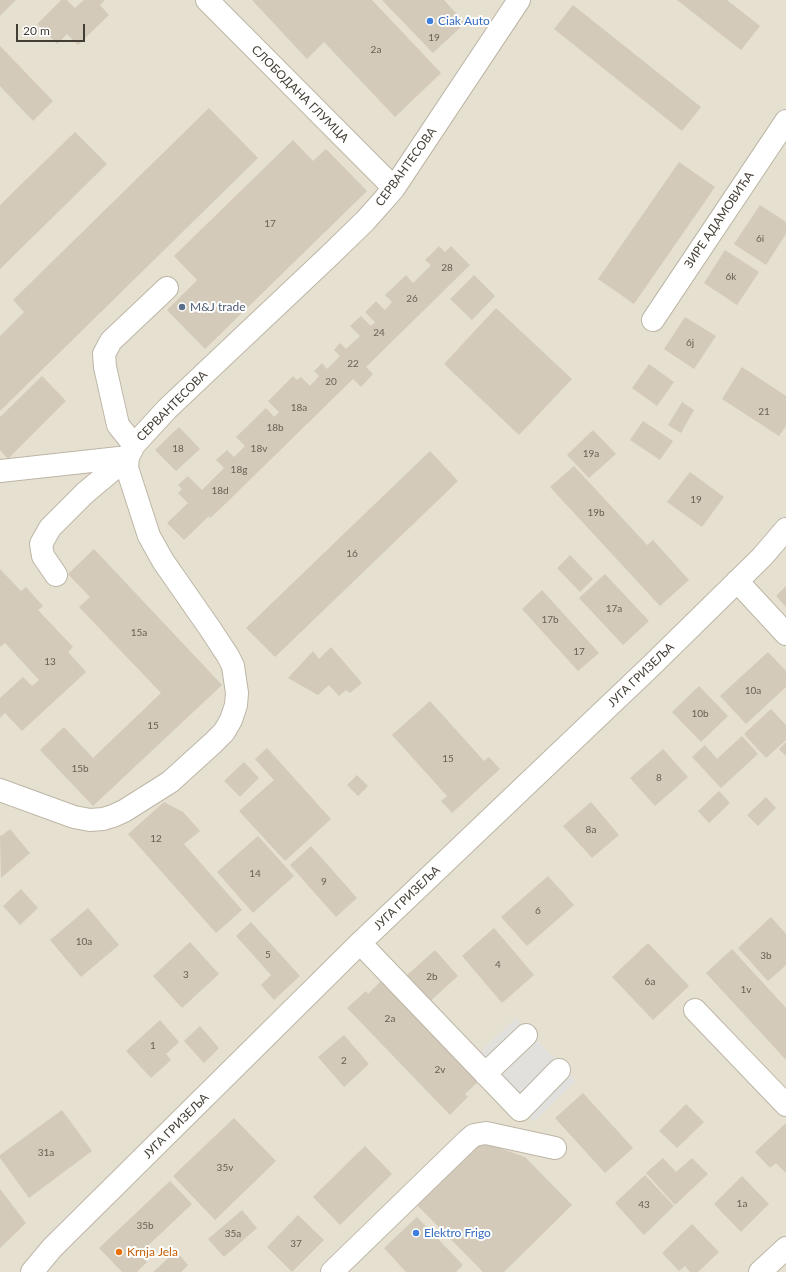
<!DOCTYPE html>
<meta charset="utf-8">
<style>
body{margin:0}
#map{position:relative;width:786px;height:1272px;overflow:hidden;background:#f2eee3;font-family:Lato,sans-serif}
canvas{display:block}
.scale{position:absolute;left:16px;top:24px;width:69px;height:18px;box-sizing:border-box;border:2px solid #433e34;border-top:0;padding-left:5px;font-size:12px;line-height:14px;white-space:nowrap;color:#433e34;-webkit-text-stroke:3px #fff;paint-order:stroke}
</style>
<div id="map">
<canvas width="786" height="1272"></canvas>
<div class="scale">20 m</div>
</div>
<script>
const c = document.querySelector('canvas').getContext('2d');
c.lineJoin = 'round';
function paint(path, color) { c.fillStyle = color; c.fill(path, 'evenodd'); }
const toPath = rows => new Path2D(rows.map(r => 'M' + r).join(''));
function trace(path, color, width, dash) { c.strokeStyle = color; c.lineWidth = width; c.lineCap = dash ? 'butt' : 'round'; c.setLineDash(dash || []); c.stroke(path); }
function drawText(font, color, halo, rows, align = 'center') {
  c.font = font + ' Lato,sans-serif'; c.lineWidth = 4; c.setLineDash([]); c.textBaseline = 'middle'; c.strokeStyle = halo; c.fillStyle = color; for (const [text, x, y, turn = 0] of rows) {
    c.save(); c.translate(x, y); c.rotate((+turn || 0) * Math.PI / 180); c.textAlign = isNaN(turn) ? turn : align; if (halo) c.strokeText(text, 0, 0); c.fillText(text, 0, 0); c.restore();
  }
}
paint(toPath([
 [0,0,786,0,786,1272,0,1272]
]), '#e6e0d1');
paint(toPath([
 [516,1018,576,1081,534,1122,473,1059]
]), '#e2e0dc');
paint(toPath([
 [0,0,16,0,0,16],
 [61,0,67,0,75,8,84,0,105,0,100,5,109,15,78,45,67,34,57,44,37,24],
 [252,0,372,0,441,73,395,117,324,42,307,59],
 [382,0,444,0,465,23,433,53],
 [677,0,727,0,760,26,741,50],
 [573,5,701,107,682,131,554,29],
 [0,46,53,101,33,121,0,86],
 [209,108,258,158,0,411,0,336,24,312,13,300],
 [75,132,107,164,0,269,0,205],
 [293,140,313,161,326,149,367,191,205,349,167,310,197,280,174,256],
 [679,162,715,187,634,304,598,279],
 [760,205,786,222,786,234,766,265,734,244],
 [439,246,445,252,451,246,470,265,366,367,373,374,361,387,353,379,220,509,210,518,209,516,184,540,167,523,188,503,178,493,182,489,178,485,188,476,202,490,224,468,216,460,227,450,234,457,245,446,236,437,266,408,274,417,279,412,268,401,293,376,297,380,301,377,310,386,319,376,314,371,322,363,327,369,340,356,334,350,340,343,346,349,360,336,350,326,361,316,371,326,375,322,365,312,376,301,385,310,392,302,385,295,406,275,413,283,431,265,425,260],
 [725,250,759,272,737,305,704,283],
 [474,275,495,296,472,320,450,299],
 [496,308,572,379,519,435,444,364],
 [685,317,716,336,694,369,664,349],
 [649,364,674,382,657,406,632,388],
 [742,367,786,396,786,426,779,436,722,399],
 [42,376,66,401,8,459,0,450,0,417],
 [682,402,694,410,681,433,668,425],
 [643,421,673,441,660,460,630,440],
 [179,427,200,449,176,471,155,450],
 [593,430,616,454,589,478,567,455],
 [430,451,458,481,275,657,246,628],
 [574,466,647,545,653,540,689,580,660,606,550,487],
 [690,472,724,497,702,527,667,502],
 [94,549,222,685,93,806,40,750,64,727,93,758,161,693,79,607,90,597,68,574],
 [570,555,593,579,580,592,557,568],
 [0,569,21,591,26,587,43,606,38,610,73,647,68,652,86,672,22,731,5,713,0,718,0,698,23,677,32,686,39,680,5,643,0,647],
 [605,574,649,621,623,645,579,598],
 [786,586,786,607,776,596],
 [542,590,599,653,578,671,522,609],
 [331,647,362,683,350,693,346,690,339,696,329,685,318,695,288,678,313,651,319,659],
 [768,652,786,671,786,687,746,724,720,696],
 [699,686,728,716,701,742,672,712],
 [430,701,484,761,489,757,500,769,452,813,441,801,447,796,392,735],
 [771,709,786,725,786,740,766,758,744,734],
 [742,736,758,754,721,788,692,757,705,745,717,759],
 [786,742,786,756,779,749],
 [267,748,331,819,285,861,239,811,274,780,255,759],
 [663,749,688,777,655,806,630,778],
 [244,762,259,778,240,797,224,781],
 [357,775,368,786,358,796,347,785],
 [719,791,730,803,709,823,698,811],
 [766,797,776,808,758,826,747,815],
 [164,802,183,812,200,831,184,844,242,910,216,933,128,834],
 [591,802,619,835,592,858,563,826],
 [10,829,30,853,1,878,0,835,1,836],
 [258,836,294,876,253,913,217,872],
 [311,846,357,898,336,917,290,865],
 [548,876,574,905,527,946,501,917],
 [21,889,38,908,20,925,3,906],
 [88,908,119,945,81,977,50,940],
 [771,917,786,934,786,965,768,981,738,948],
 [251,922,300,976,274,1000,261,985,271,975,236,936],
 [494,928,534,975,502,1003,462,956],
 [190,942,219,974,182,1008,153,976],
 [648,943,689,986,653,1020,612,977],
 [732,949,786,1008,786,1060,706,973],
 [435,950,458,976,428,1003,405,977],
 [384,978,481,1079,465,1094,468,1097,450,1115,347,1008,366,991,368,994],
 [160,1020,179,1042,166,1054,171,1060,151,1078,126,1051],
 [200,1026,219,1048,204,1063,184,1041],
 [344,1035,369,1064,344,1087,318,1057],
 [583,1093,633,1148,605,1173,555,1118],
 [686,1104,704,1122,677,1148,659,1131],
 [62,1110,92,1151,29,1198,0,1158,0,1155],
 [234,1118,276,1161,215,1220,173,1176],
 [786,1123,786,1173,776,1163,770,1168,755,1152],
 [482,1142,525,1157,572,1205,504,1272,483,1272,417,1205],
 [365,1146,392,1174,340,1225,313,1197],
 [663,1158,676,1172,692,1158,708,1174,675,1205,646,1173],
 [645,1175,674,1206,644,1235,615,1203],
 [742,1176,769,1204,741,1232,714,1204],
 [170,1181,192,1204,139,1254,147,1262,137,1272,122,1272,99,1248],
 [0,1189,26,1223,0,1248],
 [242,1210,257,1228,224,1257,208,1239],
 [298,1215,324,1240,292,1272,267,1247],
 [417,1217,463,1265,456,1272,406,1272,384,1248],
 [692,1224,719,1252,698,1272,690,1272,685,1266,679,1271,662,1253],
 [176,1251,188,1265,181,1272,153,1272]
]), '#d3cab9');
const minor = toPath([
 [207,0,394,188],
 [653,320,786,121],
 [134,445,118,425,105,367,104,354,111,341,167,288],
 [0,471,128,457],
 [56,575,43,556,41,544,50,528,85,493,128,457],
 [737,581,786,634],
 [0,790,74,817,90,820,103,819,113,816,124,811,170,782,213,743,224,732,231,720,236,705,237,693,233,666,228,656,211,630,163,561,149,536,127,468,128,457,134,445,167,409,329,256,365,221,382,202,394,188,519,0],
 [360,943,520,1110,559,1070],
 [695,1010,786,1105],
 [485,1074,526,1035],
 [32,1272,52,1248,360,943,651,666,762,557,786,529],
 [332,1272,468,1140,474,1135,486,1133,555,1148],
 [760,1272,786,1248]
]);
trace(minor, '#bdb6a6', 24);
trace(minor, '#fff', 22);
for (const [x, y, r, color] of [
 [430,21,4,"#3f7fe0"],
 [182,307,4,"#5c6f8a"],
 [416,1233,4,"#3f7fe0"],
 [119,1252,4,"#e8710a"]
]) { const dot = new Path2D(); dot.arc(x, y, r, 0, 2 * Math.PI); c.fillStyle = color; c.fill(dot); trace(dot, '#fff', 1.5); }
drawText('10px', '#676155', null, [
 ["19",434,38],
 ["2a",376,50],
 ["17",270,224],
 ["6i",760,239],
 ["28",447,268],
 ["6k",731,277],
 ["26",412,299],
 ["24",379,333],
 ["6j",690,343],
 ["22",353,364],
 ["20",331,382],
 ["18a",299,408],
 ["21",764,412],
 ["18b",275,428],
 ["18",178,449],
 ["18v",259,449],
 ["19a",591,454],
 ["18g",239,470],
 ["18d",220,491],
 ["19",696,500],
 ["19b",596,513],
 ["16",352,554],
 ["17a",614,609],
 ["17b",550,620],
 ["15a",139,633],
 ["17",579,652],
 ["13",50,662],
 ["10a",753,691],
 ["10b",700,714],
 ["15",153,726],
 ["15",448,759],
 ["15b",80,769],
 ["8",659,778],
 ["8a",591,830],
 ["12",156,839],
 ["14",255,874],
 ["9",324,882],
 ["6",538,911],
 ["10a",84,942],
 ["5",268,955],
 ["3b",766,956],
 ["4",498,965],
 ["3",186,975],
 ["2b",432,977],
 ["6a",650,982],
 ["1v",746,990],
 ["2a",390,1019],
 ["1",153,1046],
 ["2",344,1061],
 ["2v",440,1070],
 ["31a",46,1153],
 ["35v",225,1168],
 ["1a",742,1204],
 ["43",644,1205],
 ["35b",145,1226],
 ["35a",233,1234],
 ["37",296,1244]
]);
drawText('12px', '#366cbe', '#fff', [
 ["Ciak Auto",438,21],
 ["Elektro Frigo",424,1233]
], 'left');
drawText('12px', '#433e34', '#fff', [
 ["СЛОБОДАНА ГЛУМЦА",300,94,45],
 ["СЕРВАНТЕСОВА",406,167,-54],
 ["ЗИРЕ АДАМОВИЋА",719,220,-56],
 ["СЕРВАНТЕСОВА",172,406,-45],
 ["ЈУГА ГРИЗЕЉА",641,675,-44],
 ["ЈУГА ГРИЗЕЉА",407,898,-44],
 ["ЈУГА ГРИЗЕЉА",176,1126,-45]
]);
drawText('12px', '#4e5e75', '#fff', [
 ["M&J trade",190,307]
], 'left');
drawText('12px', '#c56008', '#fff', [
 ["Krnja Jela",127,1252]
], 'left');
</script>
